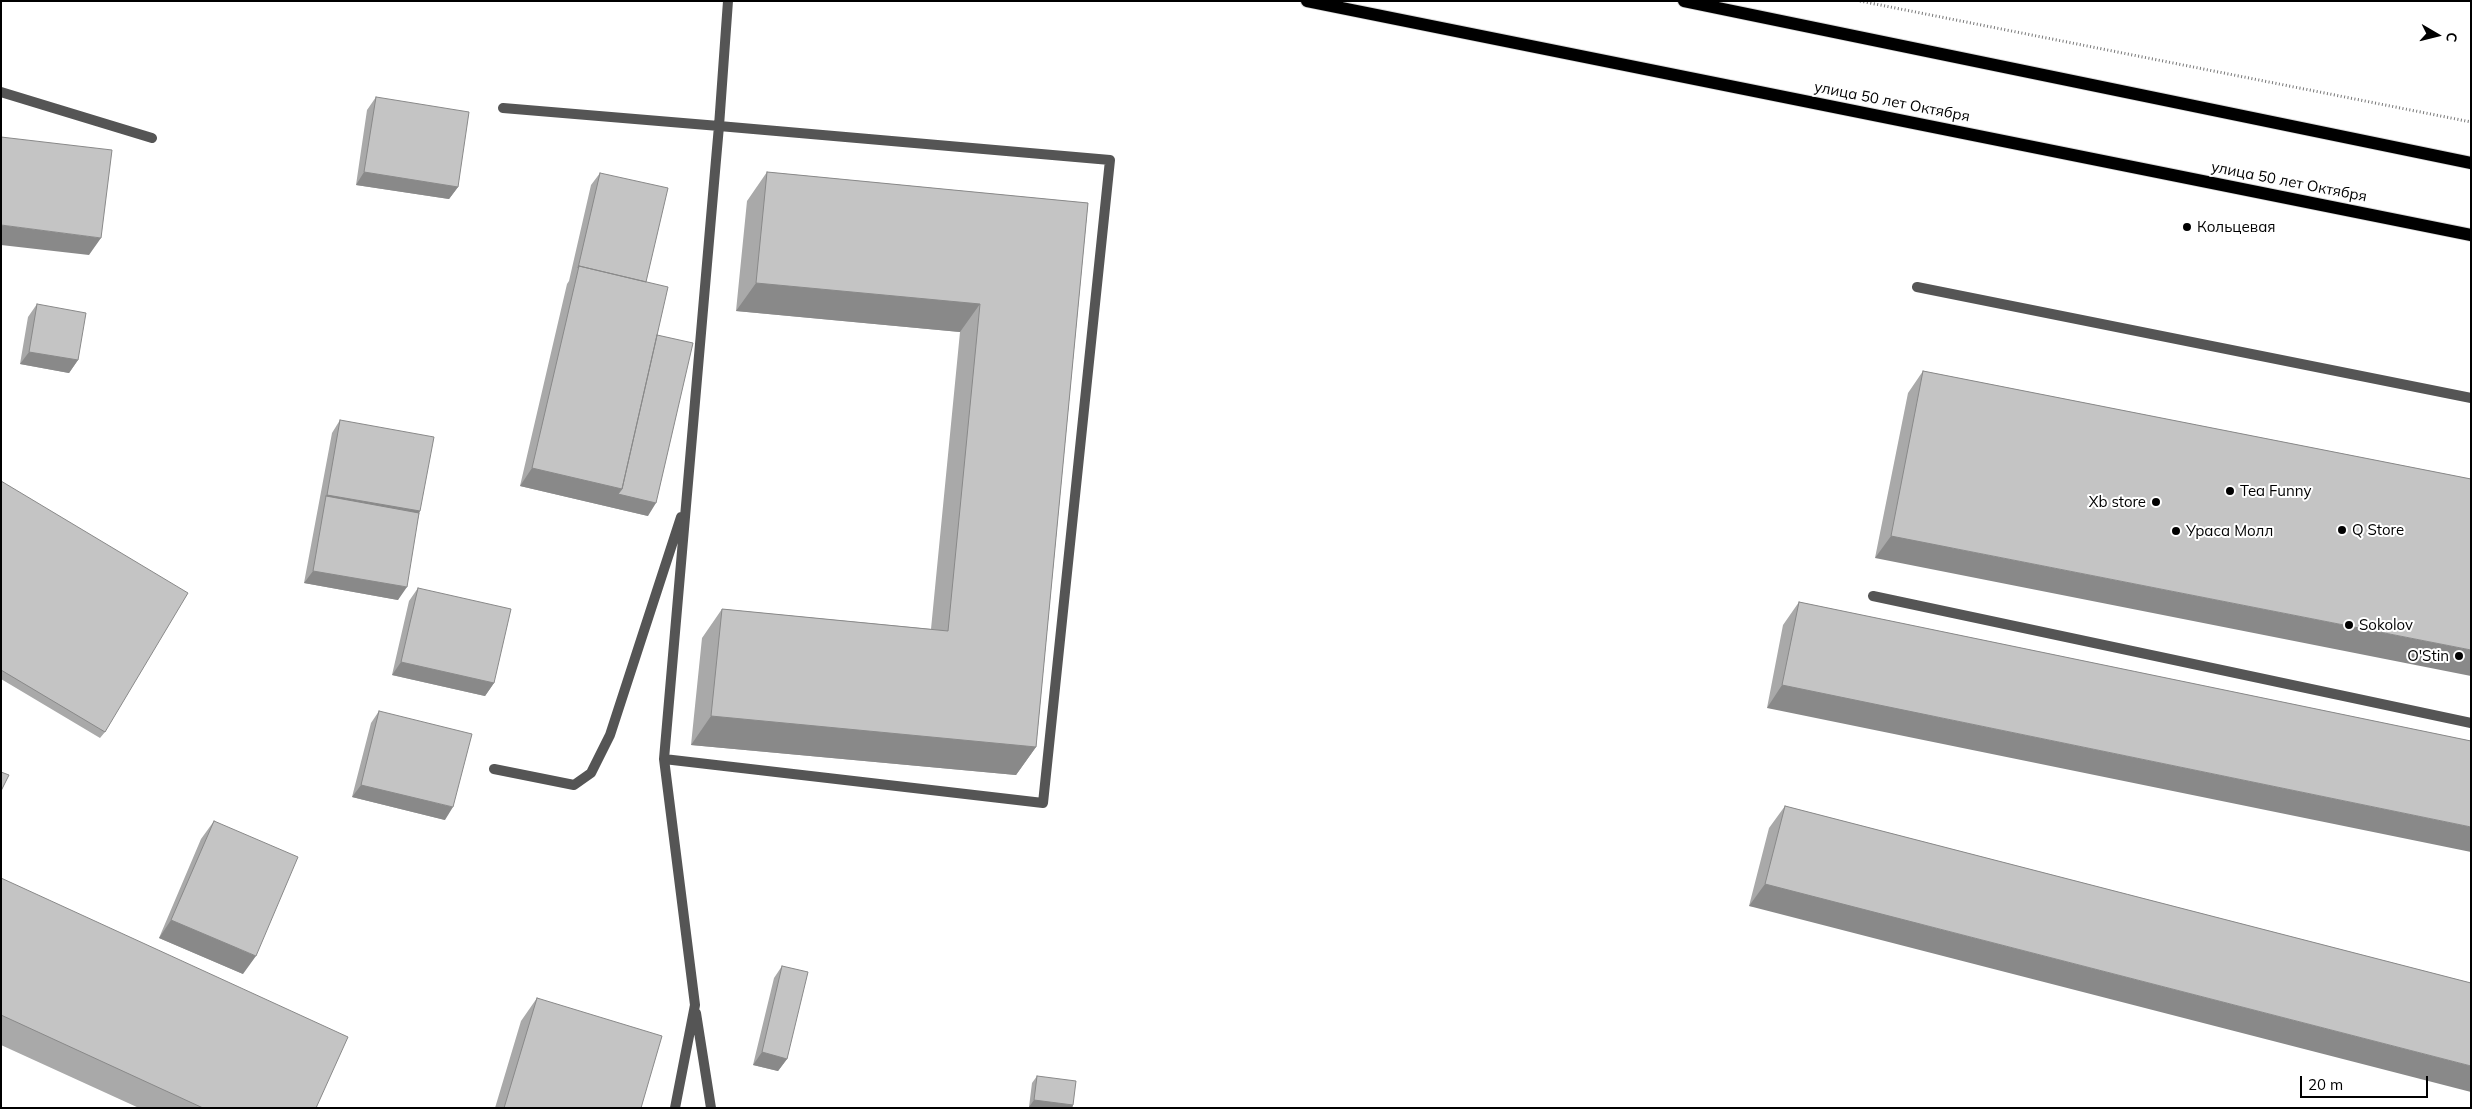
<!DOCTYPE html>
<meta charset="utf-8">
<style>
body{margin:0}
#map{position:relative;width:2472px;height:1109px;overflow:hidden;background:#fff;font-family:Mulish,sans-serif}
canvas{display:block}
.frame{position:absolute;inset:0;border:2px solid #000;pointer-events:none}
.north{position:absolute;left:2412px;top:10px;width:50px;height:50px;-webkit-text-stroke:4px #fff;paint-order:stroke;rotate:98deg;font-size:14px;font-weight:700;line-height:20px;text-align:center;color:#000}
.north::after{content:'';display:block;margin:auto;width:18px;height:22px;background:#000;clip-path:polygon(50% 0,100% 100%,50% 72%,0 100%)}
.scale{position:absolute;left:2300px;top:1076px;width:128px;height:22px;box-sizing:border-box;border:2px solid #000;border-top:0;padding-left:6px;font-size:15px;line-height:18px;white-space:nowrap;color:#000;-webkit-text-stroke:4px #fff;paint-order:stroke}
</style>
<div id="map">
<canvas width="2472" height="1109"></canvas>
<div class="frame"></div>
<div class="north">С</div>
<div class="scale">20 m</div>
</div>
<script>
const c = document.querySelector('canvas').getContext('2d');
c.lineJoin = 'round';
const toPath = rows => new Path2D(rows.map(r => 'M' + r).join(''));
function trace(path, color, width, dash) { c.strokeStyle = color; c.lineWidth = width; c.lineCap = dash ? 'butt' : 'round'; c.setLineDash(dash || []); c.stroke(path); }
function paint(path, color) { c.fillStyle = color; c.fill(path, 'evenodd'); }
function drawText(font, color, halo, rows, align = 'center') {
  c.font = font + ' Mulish,sans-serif'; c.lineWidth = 4; c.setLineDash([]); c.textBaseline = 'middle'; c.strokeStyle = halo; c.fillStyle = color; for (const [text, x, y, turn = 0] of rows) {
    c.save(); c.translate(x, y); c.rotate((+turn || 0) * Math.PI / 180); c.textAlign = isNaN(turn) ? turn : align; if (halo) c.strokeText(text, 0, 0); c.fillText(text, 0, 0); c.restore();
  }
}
const primary = toPath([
 [1307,1,2471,235],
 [1684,1,2471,163]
]);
trace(primary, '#dbdbdb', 14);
trace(toPath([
 [1860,1,2471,122]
]), '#777', 3, [1, 2.5]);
trace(toPath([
 [1,92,152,138],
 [503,108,719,126,1110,160,1043,803,664,759,716,160,719,126,728,1],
 [1917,287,2471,398],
 [1873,596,2471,723],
 [664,759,695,1005,675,1108],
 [494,769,574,785,591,773,610,735,681,517],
 [696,1013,711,1108]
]), '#555', 10);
trace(primary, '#000', 12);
paint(toPath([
 [376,97,458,187,449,199,356,185,367,110],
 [767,172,1088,203,1036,747,1016,775,691,745,702,638,722,609,931,629,960,332,736,311,747,201],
 [600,173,646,282,657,335,648,516,520,486,567,284,569,281,591,185],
 [37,304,78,360,69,373,20,364,28,317],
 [1923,371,2471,479,1875,558,1908,393],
 [340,420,420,511,398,600,304,583,332,433],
 [1,481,105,732,100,738,1,679],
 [418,588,494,683,485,696,392,675,409,601],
 [1799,602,2471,741,1767,708,1783,625],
 [379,711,445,820,352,797,371,723],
 [1785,806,2471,983,1749,906,1769,828],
 [214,821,243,974,159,938,201,839],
 [1,878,316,1108,139,1108,1,1045],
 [782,966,787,1059,778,1071,753,1065,774,978],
 [537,998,641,1108,495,1108,521,1021],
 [1037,1076,1073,1105,1072,1108,1037,1108,1029,1107,1032,1083]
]), '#a9a9a9');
paint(toPath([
 [364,172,458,187,449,199,356,185],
 [1,225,101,238,89,255,1,245],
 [756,283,980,304,960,332,736,311],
 [29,352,78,360,69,373,20,364],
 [532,468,622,489,656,503,648,516,520,486],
 [327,495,420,511,412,524,326,496],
 [1891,536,2471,650,2471,676,1875,558],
 [313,571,407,587,398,600,304,583],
 [401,662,494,683,485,696,392,675],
 [1782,685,2471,827,2471,852,1767,708],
 [711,716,1036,747,1016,775,691,745],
 [361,785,453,807,445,820,352,797],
 [1765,884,2471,1066,2471,1092,1749,906],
 [171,920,256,956,243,974,159,938],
 [762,1052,787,1059,778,1071,753,1065],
 [1034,1100,1073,1105,1072,1108,1037,1108,1029,1107]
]), '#898989');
const building = toPath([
 [376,97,469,112,458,187,364,172,376,97],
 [1,137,112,150,101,238,1,225,1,137],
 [767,172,1088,203,1036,747,711,716,722,609,948,631,980,304,756,283,767,172],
 [600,173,668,188,646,282,579,266,578,268,600,173],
 [579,266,668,287,622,489,532,468,579,266],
 [37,304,86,313,78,360,29,352,37,304],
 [657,335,693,343,656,503,618,494,622,489,657,335],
 [1923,371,2471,479,2471,650,1891,536,1923,371],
 [340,420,434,437,420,511,327,495,340,420],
 [1,481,188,593,105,732,1,670,1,481],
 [326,496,419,513,407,587,313,571,326,496],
 [418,588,511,609,494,683,401,662,418,588],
 [1799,602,2471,741,2471,827,1782,685,1799,602],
 [379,711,472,734,453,807,361,785,379,711],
 [1,772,9,775,1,791,1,772],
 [1785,806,2471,983,2471,1066,1765,884,1785,806],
 [214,821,298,857,256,956,171,920,214,821],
 [1,878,348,1037,316,1108,203,1108,1,1015,1,878],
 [782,966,808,972,787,1059,762,1052,782,966],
 [537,998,662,1036,641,1108,504,1108,537,998],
 [1037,1076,1076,1081,1073,1105,1034,1100,1037,1076]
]);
paint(building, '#c4c4c4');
trace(building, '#898989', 1);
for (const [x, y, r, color] of [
 [2187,227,5,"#000"],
 [2230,491,5,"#000"],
 [2156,502,5,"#000"],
 [2342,530,5,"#000"],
 [2176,531,5,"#000"],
 [2349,625,5,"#000"],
 [2459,656,5,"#000"]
]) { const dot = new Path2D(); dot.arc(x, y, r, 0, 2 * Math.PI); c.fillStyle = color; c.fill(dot); trace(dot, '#fff', 2); }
drawText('15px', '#000', '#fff', [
 ["улица 50 лет Октября",1892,102,11],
 ["улица 50 лет Октября",2289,182,11]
]);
drawText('15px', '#000', '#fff', [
 ["Кольцевая",2197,227],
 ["Tea Funny",2240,491],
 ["Xb store",2146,502,"right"],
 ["Q Store",2352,530],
 ["Ураса Молл",2186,531],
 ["Sokolov",2359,625],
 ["O'Stin",2449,656,"right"]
], 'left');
</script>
